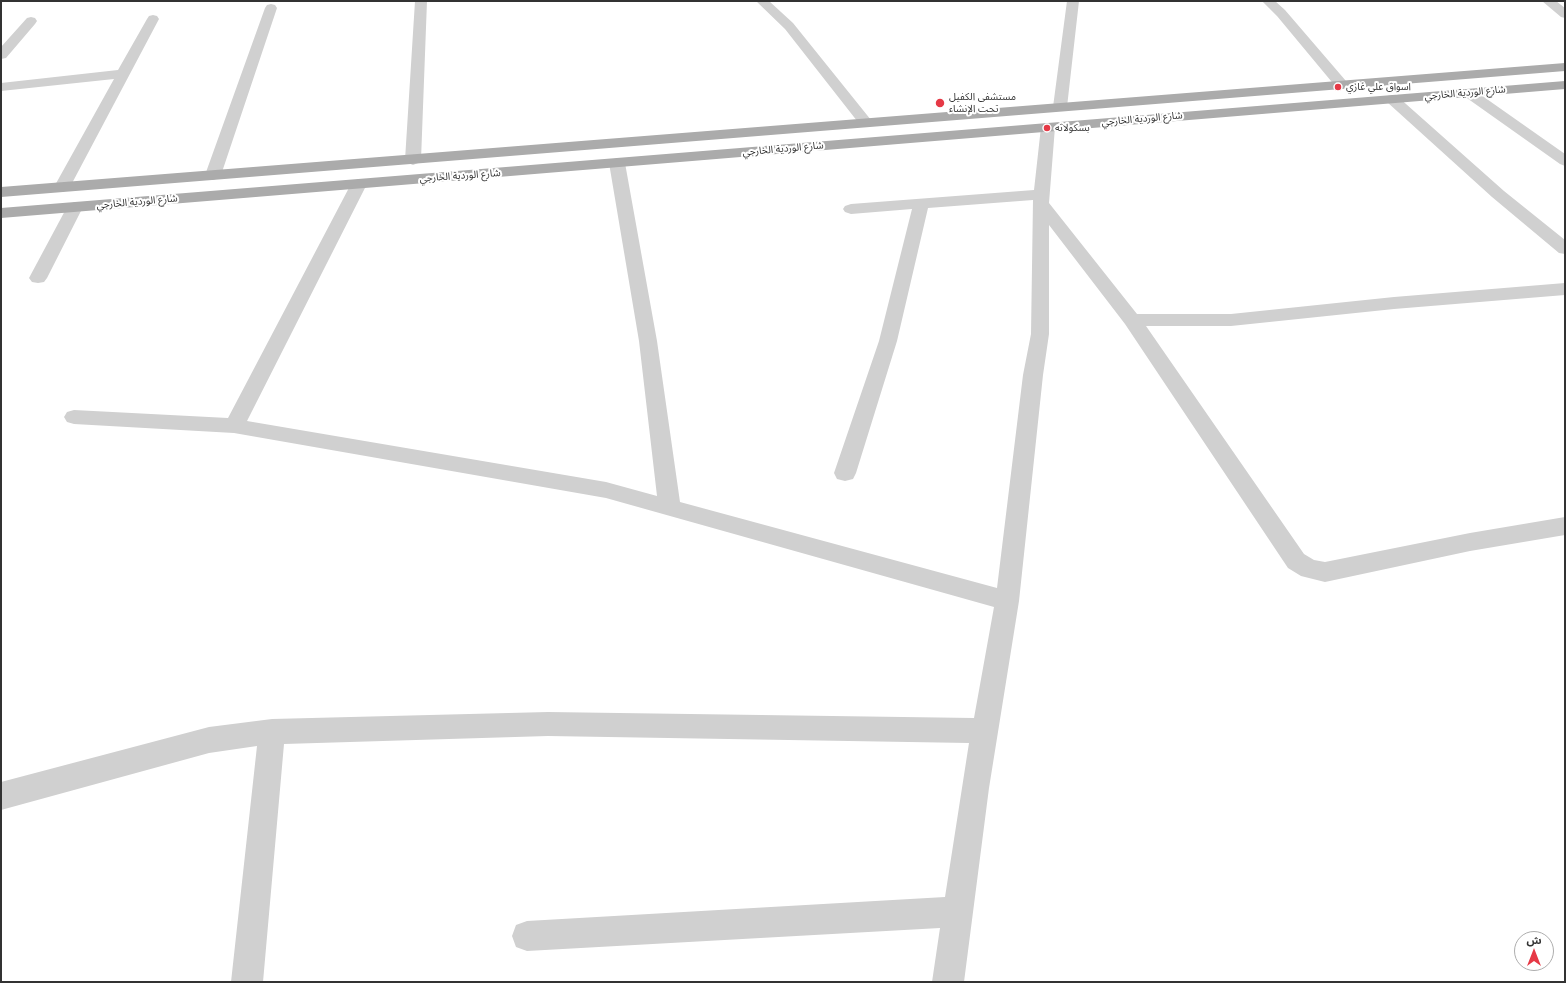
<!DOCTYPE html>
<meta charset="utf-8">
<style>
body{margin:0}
#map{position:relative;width:1566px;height:983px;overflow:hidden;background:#fff;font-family:"PT Sans","Noto Sans Arabic",sans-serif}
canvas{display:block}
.frame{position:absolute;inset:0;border:2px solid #333;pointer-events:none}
.north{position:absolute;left:1514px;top:931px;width:40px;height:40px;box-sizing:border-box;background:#fff;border:1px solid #adadad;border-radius:50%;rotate:0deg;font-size:11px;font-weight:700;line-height:16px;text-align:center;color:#333}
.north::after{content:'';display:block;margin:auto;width:14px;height:18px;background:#e63946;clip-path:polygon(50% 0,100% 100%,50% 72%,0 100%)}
</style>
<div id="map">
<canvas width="1566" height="983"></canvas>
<div class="frame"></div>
<div class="north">ش</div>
</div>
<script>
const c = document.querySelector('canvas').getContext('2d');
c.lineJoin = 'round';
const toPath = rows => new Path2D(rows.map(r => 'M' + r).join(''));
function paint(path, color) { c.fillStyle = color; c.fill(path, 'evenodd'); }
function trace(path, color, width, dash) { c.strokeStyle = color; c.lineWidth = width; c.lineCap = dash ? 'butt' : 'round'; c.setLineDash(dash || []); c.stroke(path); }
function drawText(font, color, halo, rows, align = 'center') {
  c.font = font + ' "PT Sans","Noto Sans Arabic",sans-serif'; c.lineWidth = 4; c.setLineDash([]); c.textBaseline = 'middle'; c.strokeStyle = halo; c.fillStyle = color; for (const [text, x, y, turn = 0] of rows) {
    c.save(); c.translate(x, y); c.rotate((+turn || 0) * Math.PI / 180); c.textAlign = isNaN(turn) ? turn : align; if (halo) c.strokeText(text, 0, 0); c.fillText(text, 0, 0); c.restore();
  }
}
paint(toPath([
 [415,1,427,1,421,160,418,163,413,165,408,163,405,160,415,1],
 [756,1,769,1,793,23,871,120,873,123,871,126,866,127,861,126,785,29,756,1],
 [1067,1,1079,1,1067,107,1065,110,1060,111,1055,110,1053,107,1067,1],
 [1262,1,1275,1,1285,10,1346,81,1348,84,1346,87,1341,88,1336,87,1277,16,1262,1],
 [1542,1,1556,1,1565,8,1565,18,1561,17,1542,1],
 [271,4,275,5,277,8,221,175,219,178,213,180,207,178,205,175,265,8,267,5,271,4],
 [153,15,157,16,159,19,70,187,68,190,62,192,56,190,54,187,114,79,1,91,1,83,118,70,147,19,149,16,153,15],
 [31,17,35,18,37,21,35,24,6,58,1,59,1,47,27,18,31,17],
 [1469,89,1474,90,1565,154,1565,166,1560,164,1464,96,1462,93,1464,90,1469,89],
 [1392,95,1397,96,1504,191,1565,240,1565,254,1559,253,1492,197,1387,102,1385,99,1387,96,1392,95],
 [1048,123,1053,124,1055,127,1049,203,1137,314,1231,314,1394,297,1565,283,1565,295,1394,309,1231,326,1146,326,1304,554,1314,560,1325,562,1470,533,1565,517,1565,535,1470,551,1325,582,1301,576,1288,568,1125,324,1049,225,1049,334,1043,375,1019,601,989,788,964,982,932,982,940,928,527,951,516,947,512,936,516,925,527,921,945,897,969,743,548,736,284,744,263,982,231,982,257,746,209,753,1,810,1,782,209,727,272,719,548,712,974,718,994,607,606,498,234,433,74,424,67,422,64,417,67,412,74,410,228,418,351,184,353,181,359,179,365,181,367,184,247,421,606,482,657,496,639,341,609,163,612,160,617,158,622,160,625,163,657,341,680,502,997,588,1023,375,1031,334,1033,200,928,208,897,341,856,473,853,479,845,481,837,479,834,473,879,341,912,209,851,214,845,212,843,209,845,206,851,204,1034,190,1041,127,1043,124,1048,123],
 [75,202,81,204,83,207,47,278,44,282,38,283,32,282,29,278,67,207,69,204,75,202]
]), '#d0d0d0');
paint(toPath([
 [1565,63,1565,71,1,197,1,187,1565,63],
 [1565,81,1565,89,1,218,1,208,1565,81]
]), '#ababab');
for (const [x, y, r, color] of [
 [1338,87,4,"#e63946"],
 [940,103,5,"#e63946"],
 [1047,128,4,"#e63946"]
]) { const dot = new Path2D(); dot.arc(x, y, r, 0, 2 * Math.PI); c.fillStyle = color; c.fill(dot); trace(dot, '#fff', 1.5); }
drawText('10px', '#333', '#fff', [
 ["اسواق علي غازي",1346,87],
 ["مستشفى الكفيل",949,97],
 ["تحت الإنشاء",949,109],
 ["بسكولاته",1055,128]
], 'left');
drawText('10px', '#333', '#fff', [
 ["شارع الوردية الخارجي",1465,93,-5],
 ["شارع الوردية الخارجي",1142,119,-5],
 ["شارع الوردية الخارجي",783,149,-5],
 ["شارع الوردية الخارجي",460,176,-4],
 ["شارع الوردية الخارجي",137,202,-5]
]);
</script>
